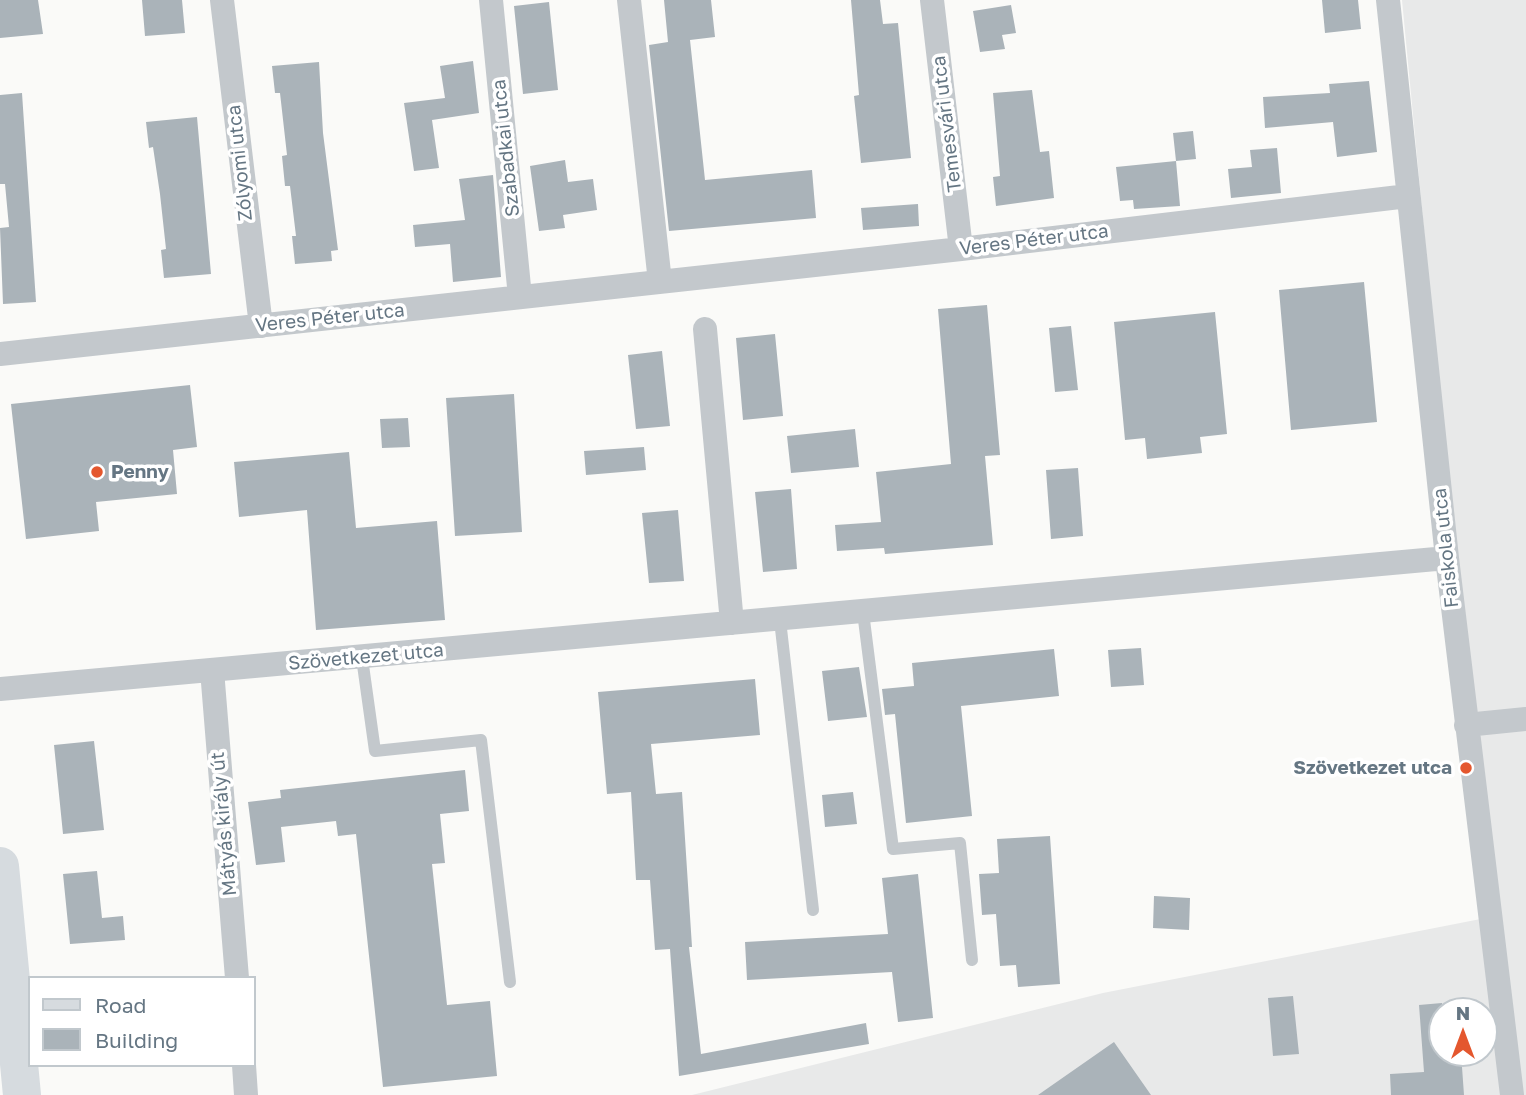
<!DOCTYPE html>
<meta charset="utf-8">
<style>
body{margin:0}
#map{position:relative;width:1526px;height:1095px;overflow:hidden;background:#fafaf8;font-family:"Golos Text",sans-serif}
canvas{display:block}
.legend{position:absolute;left:28px;top:976px;width:228px;height:91px;box-sizing:border-box;background:#fff;border:2px solid #c1c8cd;margin:0;padding:9px 12px;list-style:none;font-size:21px;color:#657683}
.legend li{display:flex;align-items:center;gap:14px;height:35px}
.legend b{width:35px;border:2px solid #c1c8cd}
.north{position:absolute;left:1428px;top:997px;width:70px;height:70px;box-sizing:border-box;background:#fff;border:2px solid #c1c8cd;border-radius:50%;rotate:0deg;font-size:19px;font-weight:700;line-height:28px;text-align:center;color:#657683}
.north::after{content:'';display:block;margin:auto;width:24px;height:32px;background:#e4572e;clip-path:polygon(50% 0,100% 100%,50% 72%,0 100%)}
</style>
<div id="map">
<canvas width="1526" height="1095"></canvas>
<ul class="legend">
<li><b style="height:9px;background:#d6dbdf"></b>Road</li>
<li><b style="height:19px;background:#aab3b9"></b>Building</li>
</ul>
<div class="north">N</div>
</div>
<script>
const c = document.querySelector('canvas').getContext('2d');
c.lineJoin = 'round';
function paint(path, color) { c.fillStyle = color; c.fill(path, 'evenodd'); }
const toPath = rows => new Path2D(rows.map(r => 'M' + r).join(''));
function trace(path, color, width, dash) { c.strokeStyle = color; c.lineWidth = width; c.lineCap = dash ? 'butt' : 'round'; c.setLineDash(dash || []); c.stroke(path); }
function drawText(font, color, halo, rows, align = 'center') {
  c.font = font + ' "Golos Text",sans-serif'; c.lineWidth = 7; c.setLineDash([]); c.textBaseline = 'middle'; c.strokeStyle = halo; c.fillStyle = color; for (const [text, x, y, turn = 0] of rows) {
    c.save(); c.translate(x, y); c.rotate((+turn || 0) * Math.PI / 180); c.textAlign = isNaN(turn) ? turn : align; if (halo) c.strokeText(text, 0, 0); c.fillText(text, 0, 0); c.restore();
  }
}
paint(toPath([
 [1402,0,1526,0,1526,1095,692,1095,1103,993,1501,915,1457,574],
 [1442,1011,1484,1011,1484,1053,1442,1053]
]), '#e8e9e9');
paint(toPath([
 [0,0,38,0,43,34,0,38],
 [142,0,182,0,185,33,145,36],
 [664,0,711,0,715,37,690,40,705,180,812,170,816,218,669,231,649,45,668,42],
 [851,0,880,0,883,24,898,23,911,158,861,163,854,96,859,95],
 [1322,0,1358,0,1361,29,1325,33],
 [549,2,558,90,523,94,514,6],
 [1011,5,1016,33,1002,35,1005,49,980,52,973,11],
 [473,61,479,113,432,120,439,168,414,171,404,103,445,98,440,66],
 [319,62,323,133,338,250,331,251,332,261,295,264,292,236,296,236,290,186,285,186,282,156,287,155,280,93,275,93,272,66],
 [1369,81,1377,152,1337,157,1333,122,1265,128,1263,97,1330,93,1329,84],
 [1032,90,1040,152,1049,151,1054,198,996,206,993,177,1000,176,993,93],
 [22,93,36,302,3,304,0,228,9,227,5,184,0,184,0,95],
 [197,117,211,274,164,278,161,250,166,249,160,194,153,147,149,148,146,122],
 [1193,131,1196,159,1176,161,1173,133],
 [1277,148,1281,193,1231,198,1228,169,1252,167,1250,150],
 [565,160,568,182,593,179,597,210,563,215,565,228,539,231,530,166],
 [1176,161,1180,206,1134,209,1133,200,1120,201,1116,167],
 [493,175,501,277,453,282,450,244,415,247,413,225,465,220,459,179],
 [918,204,919,226,863,230,861,208],
 [1364,282,1377,422,1291,430,1279,290],
 [987,305,1000,455,985,456,993,545,885,554,884,548,837,551,835,525,881,522,876,472,951,464,938,309],
 [1215,312,1227,434,1200,437,1202,453,1147,459,1145,438,1125,440,1114,322],
 [1071,326,1078,390,1055,392,1049,328],
 [775,334,783,416,743,420,736,338],
 [662,351,670,426,636,429,628,355],
 [190,385,197,447,173,450,177,494,96,502,99,531,26,539,11,404],
 [514,394,522,532,455,536,446,398],
 [408,418,410,447,382,448,380,419],
 [855,429,859,467,791,473,787,436],
 [644,447,646,470,586,475,584,451],
 [349,452,356,528,437,521,445,620,316,630,307,510,239,517,234,462],
 [1078,468,1083,536,1051,539,1046,470],
 [791,489,797,569,763,572,755,492],
 [678,510,684,581,649,583,642,513],
 [1141,648,1144,685,1111,687,1108,650],
 [1054,649,1059,696,961,706,972,816,906,823,895,714,885,715,882,689,914,686,912,663],
 [859,667,867,717,828,721,822,671],
 [755,679,760,735,651,744,656,794,682,792,692,947,689,947,701,1054,866,1023,869,1044,679,1076,670,949,655,950,650,880,636,880,631,792,607,794,598,692],
 [94,741,104,830,63,834,54,745],
 [465,770,469,811,440,814,445,863,432,864,447,1005,490,1001,497,1076,383,1087,356,834,338,836,336,821,281,827,285,862,256,865,248,802,281,798,280,790],
 [853,792,857,824,825,827,822,795],
 [1050,836,1060,984,1018,987,1016,965,1000,966,996,914,982,915,979,874,999,873,997,839],
 [97,871,102,918,123,916,125,940,70,944,63,874],
 [918,874,933,1018,898,1022,892,972,747,980,745,942,888,934,882,878],
 [1154,896,1190,898,1189,930,1153,928],
 [1293,996,1299,1054,1273,1056,1268,998],
 [1442,1003,1442,1053,1461,1053,1464,1095,1391,1095,1390,1074,1424,1072,1419,1005],
 [1114,1042,1151,1095,1038,1095]
]), '#aab3b9');
trace(toPath([
 [863,612,893,849,960,843,972,960],
 [780,620,813,910],
 [362,658,375,751,481,740,510,982]
]), '#c3c8cc', 12);
trace(toPath([
 [222,0,261,326],
 [491,0,520,297],
 [629,0,660,282],
 [932,0,961,249],
 [1388,0,1447,558,1512,1095],
 [705,329,732,623],
 [0,354,961,249,1408,196],
 [212,670,237,978],
 [0,689,1447,558],
 [1466,725,1526,719],
 [244,1065,246,1095]
]), '#c3c8cc', 24);
trace(toPath([
 [0,866,22,1095]
]), '#d6dbdf', 38);
for (const [x, y, r, color] of [
 [97,472,7,"#e4572e"],
 [1466,768,7,"#e4572e"]
]) { const dot = new Path2D(); dot.arc(x, y, r, 0, 2 * Math.PI); c.fillStyle = color; c.fill(dot); trace(dot, '#fff', 2.5); }
drawText('19px', '#657683', '#fff', [
 ["Temesvári utca",947,124,-97],
 ["Szabadkai utca",506,148,-96],
 ["Zólyomi utca",240,163,-96],
 ["Veres Péter utca",1034,240,-7],
 ["Veres Péter utca",330,318,-6],
 ["Faiskola utca",1446,548,-96],
 ["Szövetkezet utca",366,657,-5],
 ["Mátyás király út",224,824,-95]
]);
drawText('bold 19px', '#657683', '#fff', [
 ["Penny",111,472],
 ["Szövetkezet utca",1452,768,"right"]
], 'left');
</script>
